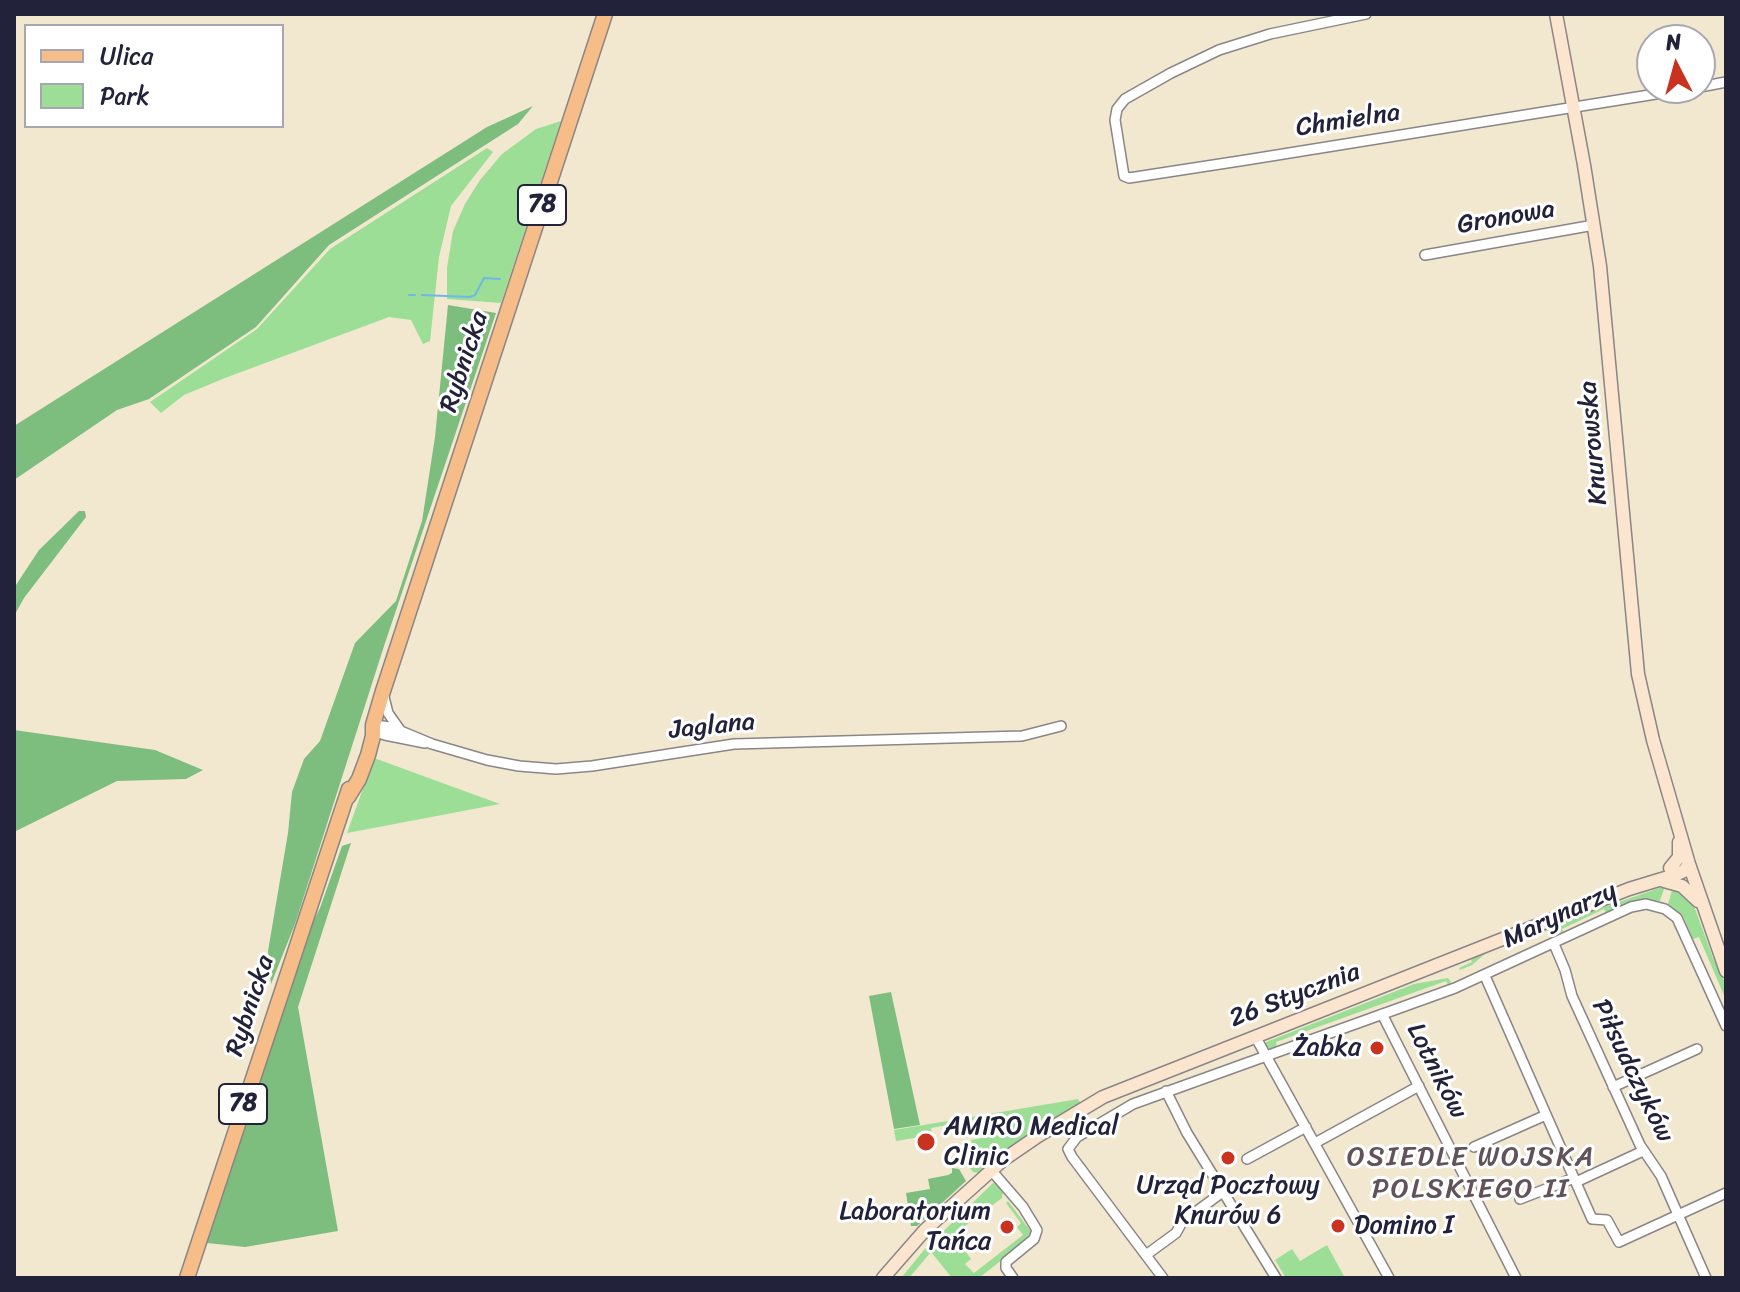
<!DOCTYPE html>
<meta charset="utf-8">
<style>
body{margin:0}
#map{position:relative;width:1740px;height:1292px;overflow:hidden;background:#f2e8d0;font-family:Sriracha,sans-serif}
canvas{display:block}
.frame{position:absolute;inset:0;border:16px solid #22223b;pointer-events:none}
.legend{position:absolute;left:24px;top:24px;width:260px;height:104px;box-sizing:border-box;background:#fff;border:2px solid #a7a7b1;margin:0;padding:10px 14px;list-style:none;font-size:24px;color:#22223b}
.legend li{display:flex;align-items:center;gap:16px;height:40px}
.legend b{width:40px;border:2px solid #a7a7b1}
.north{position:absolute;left:1636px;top:24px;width:80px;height:80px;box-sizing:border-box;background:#fff;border:2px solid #a7a7b1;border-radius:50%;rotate:354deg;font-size:22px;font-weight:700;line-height:32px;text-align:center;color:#22223b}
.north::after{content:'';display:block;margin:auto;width:28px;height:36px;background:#c8321e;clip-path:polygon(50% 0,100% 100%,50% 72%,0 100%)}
</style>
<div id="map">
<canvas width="1740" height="1292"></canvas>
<div class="frame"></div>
<ul class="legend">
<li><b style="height:10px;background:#f7bd88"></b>Ulica</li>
<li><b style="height:22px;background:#9cde95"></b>Park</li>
</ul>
<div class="north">N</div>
</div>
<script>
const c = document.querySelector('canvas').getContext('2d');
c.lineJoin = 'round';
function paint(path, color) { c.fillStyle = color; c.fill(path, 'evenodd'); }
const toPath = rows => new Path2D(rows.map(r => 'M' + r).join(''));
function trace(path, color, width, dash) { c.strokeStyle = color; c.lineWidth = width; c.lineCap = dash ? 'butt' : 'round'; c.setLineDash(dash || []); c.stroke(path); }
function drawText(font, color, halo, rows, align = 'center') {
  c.font = font + ' Sriracha,sans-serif'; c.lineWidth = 6; c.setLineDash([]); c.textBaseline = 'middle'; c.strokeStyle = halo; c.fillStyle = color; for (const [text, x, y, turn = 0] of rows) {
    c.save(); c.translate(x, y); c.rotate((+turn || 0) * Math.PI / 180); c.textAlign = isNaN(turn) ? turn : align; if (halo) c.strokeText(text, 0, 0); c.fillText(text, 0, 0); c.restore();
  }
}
paint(toPath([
 [561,121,501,303,447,299,447,268,453,231,465,204,480,180,502,154,536,129],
 [487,148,493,152,451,206,439,257,430,341,423,344,411,320,389,317,225,378,184,395,161,413,150,402,257,329,330,249],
 [374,758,500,804,347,833],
 [1665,886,1660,901,1637,900,1607,915,1604,909,1562,929,1564,933,1550,930,1524,938,1486,953,1472,965,1460,970,1459,968,1472,962,1471,960,1479,954,1524,935],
 [1673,887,1678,888,1693,903,1713,958,1726,984,1726,1000,1699,937,1693,939,1683,916,1668,904],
 [1448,978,1451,982,1448,985,1446,981,1276,1042,1277,1048,1270,1050,1266,1045,1266,1042,1414,984],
 [1078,1099,1081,1104,1010,1148,979,1173,973,1172,967,1164,968,1154,973,1152,971,1140,999,1135,1000,1122,995,1116,931,1128,932,1135,896,1141,894,1130],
 [994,1182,1003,1192,1002,1198,953,1235,971,1259,965,1264,974,1273,1023,1235,1017,1227,1021,1223,1006,1203,1008,1201,1032,1233,1021,1242,1022,1244,979,1278,952,1278,931,1252,909,1278,901,1278,924,1250],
 [1327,1245,1345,1278,1286,1278,1275,1260,1292,1249,1300,1261]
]), '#9cde95');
paint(toPath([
 [533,106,518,124,329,245,256,327,149,399,117,410,14,480,14,426,487,127],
 [448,305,496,313,385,643,295,924,271,984,268,951,288,833,292,792,304,759,320,741,355,643,396,601,422,521,435,437],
 [79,511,85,511,86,517,24,598,14,616,14,588,39,550],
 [14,730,155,750,203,770,186,779,117,781,14,832],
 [351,843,298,1007,338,1231,245,1247,207,1243,304,940,320,908,342,846],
 [891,992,920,1125,894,1129,869,996],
 [952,1168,959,1169,966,1181,917,1226,911,1226,906,1193,930,1189,928,1179,948,1175,952,1173]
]), '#7dbd7e');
trace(toPath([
 [409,295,415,295],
 [422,295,470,297,475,295,484,278,500,279]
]), '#6fb8e7', 2);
const street = toPath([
 [1366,14,1270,34,1219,50,1171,73,1125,99,1117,109,1115,120,1124,176,1129,178,1246,160,1693,88],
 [1700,87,1726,82],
 [1425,255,1594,225],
 [384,697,388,713,400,730],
 [373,725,391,727,432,744,487,760,519,766,556,769,592,766,734,744,1022,736,1061,726],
 [373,726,379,733,385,735,425,743],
 [1554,944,1565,970,1572,996,1588,1031,1640,1145,1661,1176,1706,1278],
 [1485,976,1592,1219,1607,1220,1619,1242,1726,1193],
 [1382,1014,1516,1278],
 [1255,1036,1389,1278],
 [1613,1087,1697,1049],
 [1166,1091,1187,1133,1276,1278],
 [1315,1143,1419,1086],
 [1474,1147,1546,1115],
 [1247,1159,1306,1127],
 [991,1170,1023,1207,1037,1230,1034,1239,1006,1262,1006,1268,1013,1278],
 [1576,1182,1643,1151],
 [1520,1199,1574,1178],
 [1146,1255,1176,1233,1182,1222,1224,1191],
 [1163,1278,1072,1157,1068,1149,1077,1137,1133,1104,1455,988,1631,907,1646,904,1665,909,1677,918,1726,1026]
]);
const secondary = toPath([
 [1556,14,1584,165,1600,266,1638,674,1653,740,1689,864,1726,971],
 [1670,868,1679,857,1679,842],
 [1664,881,1682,886,1698,901],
 [883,1278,925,1230,1003,1160,1038,1136,1103,1097,1533,927,1629,889,1675,875,1684,871,1689,864]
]);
const primary = toPath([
 [348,797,359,779,368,755,373,736,373,725,383,691,605,14],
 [187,1278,349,789]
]);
trace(street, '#8a8586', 12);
trace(secondary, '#8a8586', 15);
trace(primary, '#8a8586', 17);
trace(street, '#fff', 9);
trace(secondary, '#fce5cf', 12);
trace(primary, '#f7bd88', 14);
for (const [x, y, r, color] of [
 [1377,1048,8,"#c8321e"],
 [926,1142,10,"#c8321e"],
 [1228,1158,8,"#c8321e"],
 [1338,1226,8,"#c8321e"],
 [1007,1227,8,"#c8321e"]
]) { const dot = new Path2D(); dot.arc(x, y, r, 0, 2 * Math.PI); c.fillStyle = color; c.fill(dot); trace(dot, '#fff', 3); }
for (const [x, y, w] of [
 [542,205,48],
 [243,1104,48]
]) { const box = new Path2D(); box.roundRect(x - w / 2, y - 20, w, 40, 6); c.fillStyle = '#fff'; c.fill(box); trace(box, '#22223b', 2); }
drawText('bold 24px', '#22223b', null, [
 ["78",542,205],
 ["78",243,1104]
]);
drawText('26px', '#22223b', '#fff', [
 ["Chmielna",1348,121,-9],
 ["Gronowa",1506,218,-10],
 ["Rybnicka",465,362,-72],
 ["Knurowska",1594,443,-95],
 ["Jaglana",712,727,-6],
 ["Marynarzy",1560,916,-25],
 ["26 Stycznia",1295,996,-21],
 ["Rybnicka",251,1006,-72],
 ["Lotników",1436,1071,63],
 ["Piłsudczyków",1632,1071,64]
]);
drawText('26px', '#22223b', '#fff', [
 ["Żabka",1361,1048],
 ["AMIRO Medical",944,1127,"left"],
 ["Clinic",944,1157,"left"],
 ["Urząd Pocztowy",1228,1186,"center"],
 ["Knurów 6",1228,1216,"center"],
 ["Laboratorium",991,1212],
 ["Tańca",991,1242],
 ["Domino I",1354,1226,"left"]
], 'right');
c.letterSpacing = '2px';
drawText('28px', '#62535b', '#fff', [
 ["OSIEDLE WOJSKA",1471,1158],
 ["POLSKIEGO II",1471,1190]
]);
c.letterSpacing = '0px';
</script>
